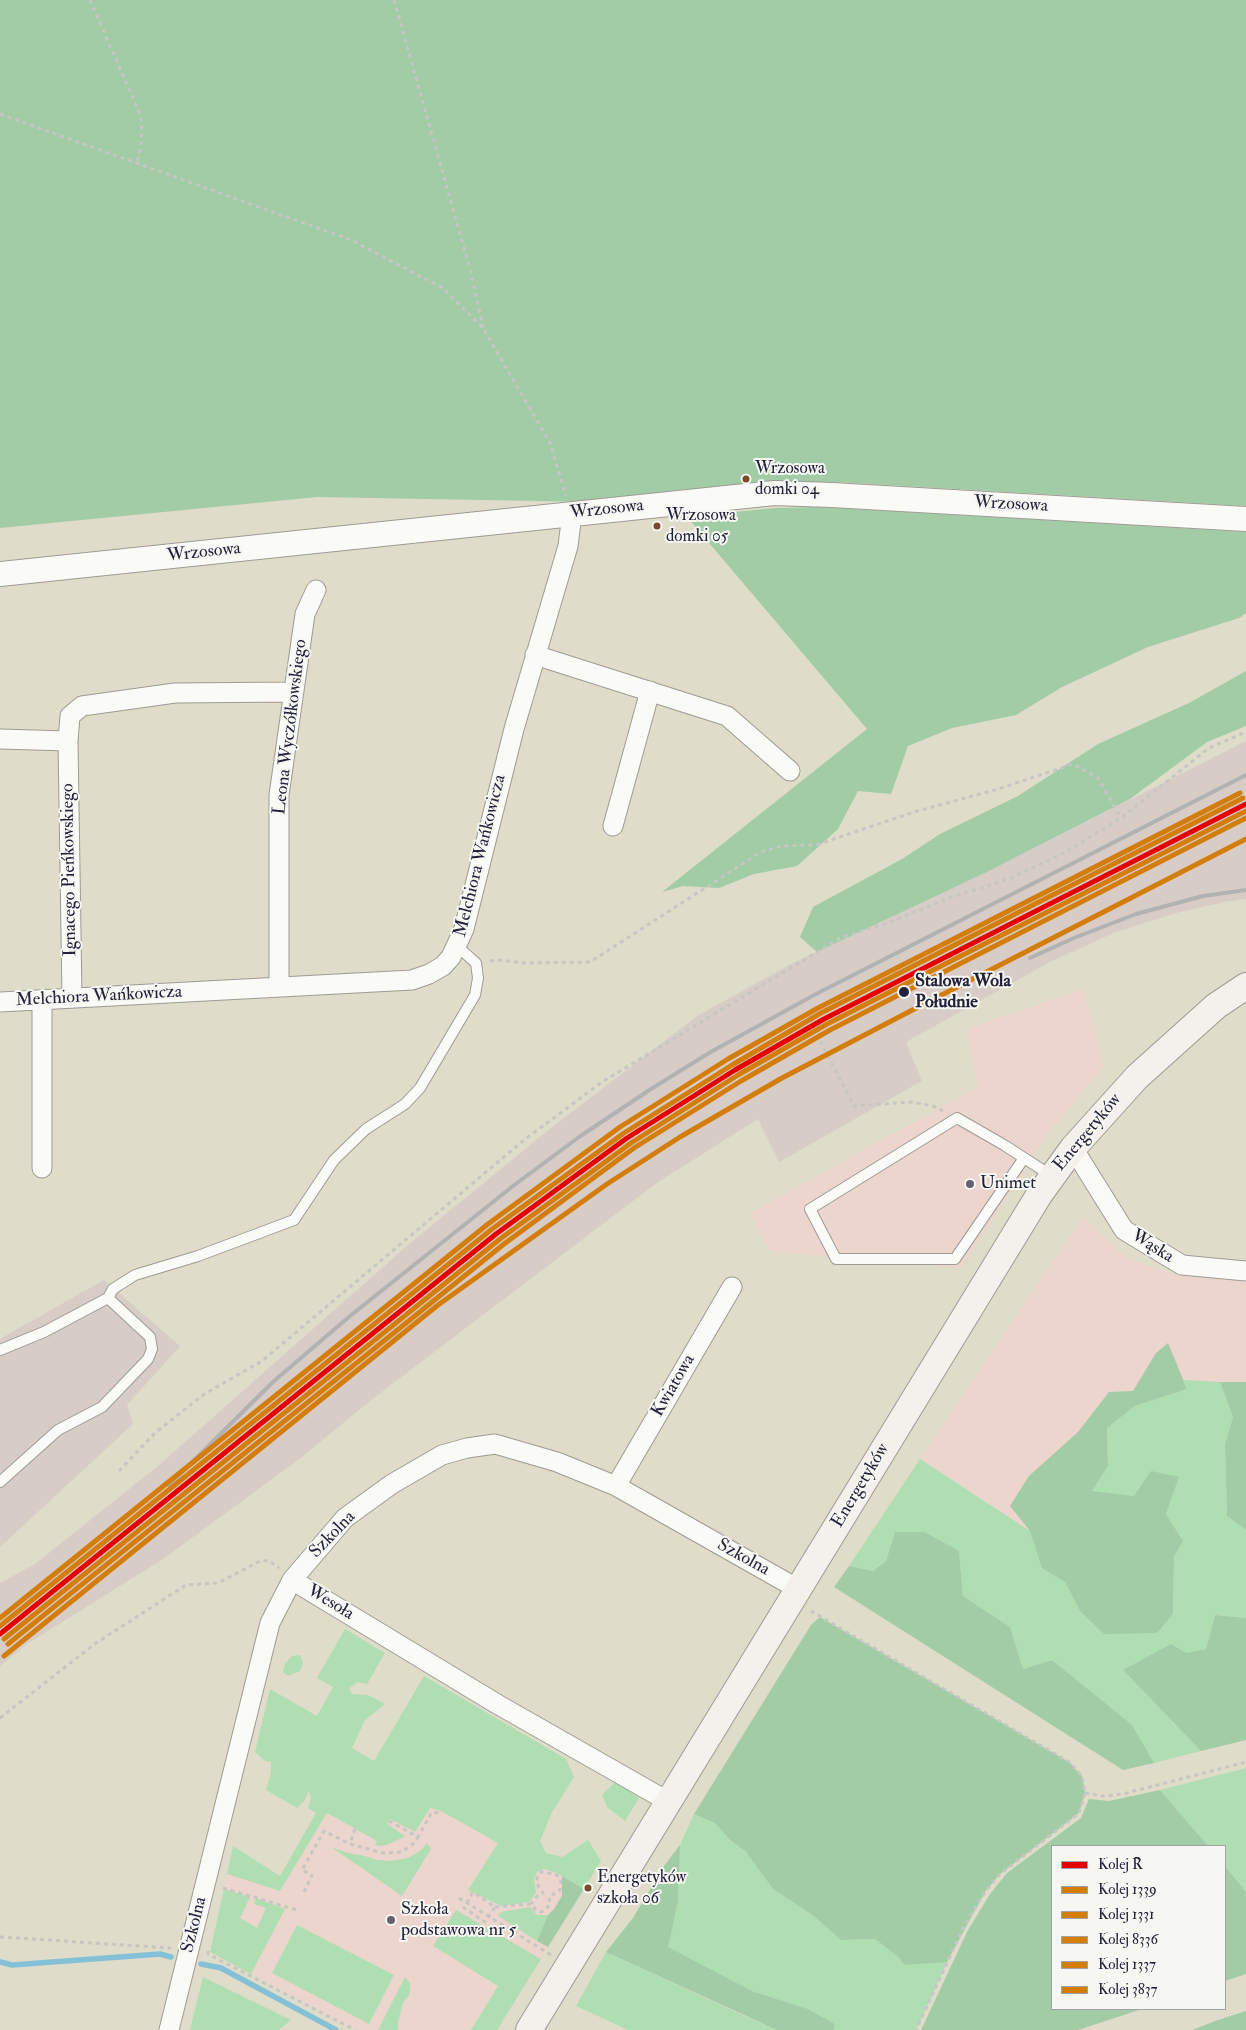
<!DOCTYPE html>
<meta charset="utf-8">
<style>
body{margin:0}
#map{position:relative;width:1246px;height:2030px;overflow:hidden;background:#dfdcc9;font-family:"IM FELL Double Pica",serif}
canvas{display:block}
.legend{position:absolute;left:1051px;top:1845px;width:175px;height:165px;box-sizing:border-box;background:#f6f6f2;border:1px solid #a1a1a9;margin:0;padding:6px 9px;list-style:none;font-size:15px;color:#22223b}
.legend li{display:flex;align-items:center;gap:10px;height:25px}
.legend b{width:25px;border:1px solid #a1a1a9}
</style>
<div id="map">
<canvas width="1246" height="2030"></canvas>
<ul class="legend">
<li><b style="height:6px;background:#e50000"></b>Kolej R</li>
<li><b style="height:6px;background:#d37e0c"></b>Kolej 1339</li>
<li><b style="height:6px;background:#d37e0c"></b>Kolej 1331</li>
<li><b style="height:6px;background:#d37e0c"></b>Kolej 8336</li>
<li><b style="height:6px;background:#d37e0c"></b>Kolej 1337</li>
<li><b style="height:6px;background:#d37e0c"></b>Kolej 3837</li>
</ul>
</div>
<script>
const c = document.querySelector('canvas').getContext('2d');
c.lineJoin = 'round';
function paint(path, color) { c.fillStyle = color; c.fill(path, 'evenodd'); }
const toPath = rows => new Path2D(rows.map(r => 'M' + r).join(''));
function trace(path, color, width, dash) { c.strokeStyle = color; c.lineWidth = width; c.lineCap = dash ? 'butt' : 'round'; c.setLineDash(dash || []); c.stroke(path); }
function drawText(font, color, halo, rows, align = 'center') {
  c.font = font + ' "IM FELL Double Pica",serif'; c.lineWidth = 4; c.setLineDash([]); c.textBaseline = 'middle'; c.strokeStyle = halo; c.fillStyle = color; for (const [text, x, y, turn = 0] of rows) {
    c.save(); c.translate(x, y); c.rotate((+turn || 0) * Math.PI / 180); c.textAlign = isNaN(turn) ? turn : align; if (halo) c.strokeText(text, 0, 0); c.fillText(text, 0, 0); c.restore();
  }
}
paint(toPath([
 [1083,989,1104,1066,1050,1131,961,1268,770,1251,750,1213,978,1087,967,1029],
 [1083,1217,1125,1257,1178,1275,1246,1278,1246,1382,1169,1382,1030,1531,920,1459],
 [352,1748,584,1889,497,2030,356,2030,210,1952,233,1846,280,1876]
]), '#ecd5cc');
paint(toPath([
 [1246,741,1246,899,1224,902,1176,913,1116,932,1050,962,906,1042,922,1081,779,1162,758,1119,658,1182,375,1397,298,1460,163,1559,27,1644,0,1666,0,1583,35,1564,158,1466,408,1245,551,1128,697,1016,791,964,987,872],
 [104,1280,180,1346,127,1405,133,1424,0,1547,0,1339]
]), '#d8ccc6');
paint(toPath([
 [1184,1380,1220,1382,1233,1417,1225,1444,1227,1516,1246,1530,1246,1618,1215,1615,1206,1649,1123,1670,1201,1751,1154,1763,1131,1725,1052,1660,1023,1669,1010,1627,963,1596,959,1551,925,1532,895,1532,886,1561,873,1571,849,1566,920,1459,1030,1531,1043,1568,1065,1582,1080,1611,1135,1633,1157,1633,1173,1614,1174,1557,1183,1541,1166,1514,1179,1477,1134,1496,1091,1492,1108,1466,1107,1428,1135,1406,1187,1389],
 [345,1629,385,1653,367,1684,358,1682,349,1688,352,1694,368,1695,385,1704,365,1720,352,1748,374,1761,424,1676,561,1756,566,1759,574,1777,551,1814,540,1841,546,1853,562,1857,588,1840,601,1861,584,1889,557,1873,544,1869,537,1872,534,1879,536,1893,529,1902,501,1906,468,1890,498,1843,441,1811,430,1808,415,1832,390,1819,387,1824,405,1836,392,1843,383,1846,375,1845,377,1841,327,1813,280,1891,227,1874,233,1846,280,1876,316,1813,308,1808,311,1798,309,1790,305,1800,297,1808,266,1790,271,1773,271,1762,265,1761,255,1752,270,1689,317,1716,333,1687,317,1678],
 [300,1655,303,1663,300,1671,288,1676,283,1672,285,1664,292,1656],
 [1246,1768,1246,1892,1225,1866,1225,1846,1208,1846,1160,1790],
 [615,1782,639,1798,625,1821,608,1808,602,1795],
 [694,1814,715,1823,730,1840,746,1852,773,1889,815,1917,841,1940,875,1939,898,1957,904,1965,949,1958,916,2030,834,2030,835,2024,808,2009,752,1991,667,1947,678,1901,680,1845],
 [427,1843,431,1849,402,1896,331,1847,348,1853,365,1856,377,1860,391,1861,408,1858,420,1851],
 [224,1889,250,1897,240,1918,257,1928,266,1908,254,1904,256,1898,285,1909,251,1974,210,1952],
 [530,1907,537,1915,548,1915,537,1941,498,1916,501,1912],
 [456,1910,541,1959,497,2030,471,2030,498,1986,433,1946],
 [297,1925,394,1975,369,2024,272,1973],
 [606,1952,738,2013,777,2030,628,2030,576,2006],
 [203,1977,291,2020,279,2030,190,2030],
 [405,1977,410,1983,410,1994,403,2003,398,2023,398,2030,378,2030]
]), '#b0deb3');
paint(toPath([
 [0,0,1246,0,1246,506,837,482,800,482,677,490,594,502,317,497,0,528],
 [820,507,1246,532,1246,613,1239,618,1148,647,1062,687,1016,715,952,728,908,746,891,794,858,791,838,829,797,866,754,874,719,888,683,886,662,892,867,729,687,517,774,508],
 [1246,671,1246,726,1207,742,1130,799,987,872,817,952,800,937,813,907,902,859,940,834,1018,796,1098,744,1189,703],
 [1168,1343,1187,1389,1135,1406,1107,1428,1108,1466,1092,1491,1134,1496,1151,1471,1179,1477,1166,1514,1183,1541,1174,1557,1173,1614,1157,1633,1104,1634,1080,1611,1065,1582,1042,1568,1030,1531,1010,1506,1029,1476,1078,1432,1109,1392,1133,1391,1156,1353],
 [1220,1382,1246,1382,1246,1530,1227,1516,1225,1444,1233,1417],
 [895,1532,925,1532,959,1551,963,1596,1010,1627,1023,1669,1052,1660,1132,1725,1154,1763,1123,1770,834,1587,849,1566,873,1571,886,1561],
 [1215,1615,1246,1618,1246,1740,1201,1751,1123,1670,1171,1644,1186,1653,1206,1649],
 [820,1617,1069,1762,1082,1776,1085,1793,1079,1813,999,1875,985,1892,947,1962,904,1965,898,1957,875,1939,841,1940,815,1917,773,1889,746,1852,730,1840,715,1823,694,1814,811,1625],
 [1160,1790,1208,1846,1052,1846,1052,2009,1142,2009,1078,2030,921,2030,968,1930,990,1894,1007,1873,1081,1818,1089,1799,1109,1801],
 [680,1845,678,1901,668,1947,752,1991,808,2009,835,2024,834,2030,777,2030,606,1952,633,1918,664,1866],
 [1225,1866,1246,1892,1246,1974,1225,1981],
 [562,1876,584,1889,548,1947,537,1941,548,1915,554,1909,562,1896],
 [1246,2011,1246,2030,1192,2030,1215,2021]
]), '#a1cca5');
trace(toPath([
 [0,1962,12,1965,160,1954,171,1957],
 [201,1964,221,1968,336,2030]
]), '#85c1d6', 5.5);
const service = toPath([
 [1024,1158,955,1259,836,1259,810,1209,957,1118,1004,1145,1024,1158,1052,1176],
 [108,1298,113,1289,135,1275,198,1256,294,1220,334,1160,366,1129,405,1104,420,1088,475,995,478,978,476,963,457,946],
 [0,1350,44,1332,108,1298,150,1337,152,1349,148,1359,102,1407,58,1430,0,1482]
]);
const minor = toPath([
 [535,655,727,716,790,771],
 [0,739,68,741],
 [613,826,650,691],
 [279,987,279,795,305,614,316,590],
 [72,998,68,741,70,716,82,706,175,693,292,692],
 [0,1002,412,980,429,974,443,966,451,957,464,929,514,729,568,546,572,514],
 [1073,1148,1124,1230,1182,1265,1246,1271],
 [42,1168,42,1000],
 [616,1486,732,1287],
 [292,1580,497,1704,669,1802],
 [169,2030,270,1623,292,1580,345,1518,392,1484,442,1455,467,1448,495,1444,557,1462,616,1486,798,1589]
]);
const tertiary = toPath([
 [0,574,774,493,832,495,1246,519]
]);
const secondary = toPath([
 [529,2030,1039,1195,1073,1148,1137,1077,1216,1006,1246,986]
]);
trace(service, '#9d9b94', 12);
trace(minor, '#9d9b94', 21);
trace(tertiary, '#9d9b94', 26);
trace(secondary, '#9d9b94', 28);
trace(toPath([
 [90,0,140,114,142,124,141,147,137,163],
 [394,0,470,269,483,327],
 [0,114,351,240,443,288,483,328,550,443,566,496],
 [490,961,498,960,525,963,590,962,761,852,781,846,816,845,914,812,998,789,1073,764,1098,778,1121,818],
 [849,1020,818,1037,854,1106,912,1102,933,1106,943,1111],
 [119,1471,155,1433,203,1395,262,1361,524,1140,602,1082,840,938,890,922,952,897,1009,879,1066,852,1121,818,1209,748,1246,732],
 [811,1611,1069,1762,1082,1776,1085,1793,1079,1813,999,1875,985,1892,964,1926,916,2030],
 [0,1718,96,1643,186,1585,218,1583,262,1560,271,1562,279,1568],
 [1085,1793,1103,1796,1123,1794,1246,1762],
 [389,1821,418,1837,432,1812,440,1813],
 [355,1829,350,1844,383,1853,401,1852,412,1845,418,1837],
 [223,1888,297,1910],
 [304,1892,312,1875,302,1870,324,1831,350,1844],
 [459,1898,551,1955],
 [467,1903,473,1892,495,1907,485,1922,464,1908,473,1892],
 [495,1907,531,1904,535,1909,541,1912,546,1910,550,1903,549,1897,560,1890,561,1882,559,1877,555,1874,541,1872,537,1878,537,1884,543,1893,538,1895,531,1904],
 [0,1937,171,1948],
 [208,1951,208,1954,355,2030]
]), '#c6c6c3', 3, [4, 4]);
trace(service, '#fafaf7', 10);
trace(minor, '#fafaf7', 19);
trace(tertiary, '#fafaf7', 24);
trace(secondary, '#f4f1ec', 26);
trace(toPath([
 [1030,958,1074,938,1136,914,1203,896,1246,890],
 [169,1485,274,1381,350,1316,513,1186,579,1137,651,1089,709,1053,816,994,1246,775]
]), '#b2b2b2', 4);
trace(toPath([
 [0,1634,496,1234,627,1138,735,1070,824,1019,1246,804]
]), '#e50000', 5);
trace(toPath([
 [4,1639,500,1239,631,1143,738,1075,827,1024,1246,811]
]), '#d37e0c', 5);
trace(toPath([
 [0,1626,492,1229,624,1133,732,1065,821,1013,1243,798]
]), '#d37e0c', 5);
trace(toPath([
 [8,1644,504,1244,634,1148,741,1081,830,1030,1246,818]
]), '#d37e0c', 5);
trace(toPath([
 [0,1618,488,1224,620,1127,728,1059,818,1008,1240,793]
]), '#d37e0c', 5);
trace(toPath([
 [4,1656,438,1305,607,1184,680,1137,782,1078,922,1005,1246,839]
]), '#d37e0c', 5);
for (const [x, y, r, color] of [
 [746,479,4.5,"#7a4b2a"],
 [657,526,4.5,"#7a4b2a"],
 [904,992,6,"#22223b"],
 [970,1184,5,"#64636d"],
 [588,1888,4.5,"#7a4b2a"],
 [391,1920,5,"#64636d"]
]) { const dot = new Path2D(); dot.arc(x, y, r, 0, 2 * Math.PI); c.fillStyle = color; c.fill(dot); trace(dot, '#f6f6f2', 2); }
drawText('17px', '#22223b', '#f6f6f2', [
 ["Wrzosowa",755,469],
 ["domki 04",755,490],
 ["Wrzosowa",666,516],
 ["domki 05",666,537],
 ["Energetyków",597,1878],
 ["szkoła 06",597,1899]
], 'left');
drawText('18px', '#22223b', '#f6f6f2', [
 ["Wrzosowa",1011,505,3],
 ["Wrzosowa",607,510,-6],
 ["Wrzosowa",204,553,-6],
 ["Leona Wyczółkowskiego",291,727,-83],
 ["Melchiora Wańkowicza",481,856,-76],
 ["Ignacego Pieńkowskiego",70,870,-91],
 ["Melchiora Wańkowicza",99,997,-3],
 ["Energetyków",1088,1133,-50],
 ["Wąska",1152,1247,32],
 ["Kwiatowa",674,1386,-60],
 ["Energetyków",861,1486,-59],
 ["Szkolna",333,1535,-46],
 ["Szkolna",743,1558,29],
 ["Wesoła",330,1603,31],
 ["Szkolna",195,1925,-76]
]);
drawText('bold 18px', '#22223b', '#f6f6f2', [
 ["Stalowa Wola",915,982],
 ["Południe",915,1003]
], 'left');
drawText('18px', '#22223b', '#f6f6f2', [
 ["Unimet",980,1184],
 ["Szkoła",401,1910],
 ["podstawowa nr 5",401,1931]
], 'left');
</script>
